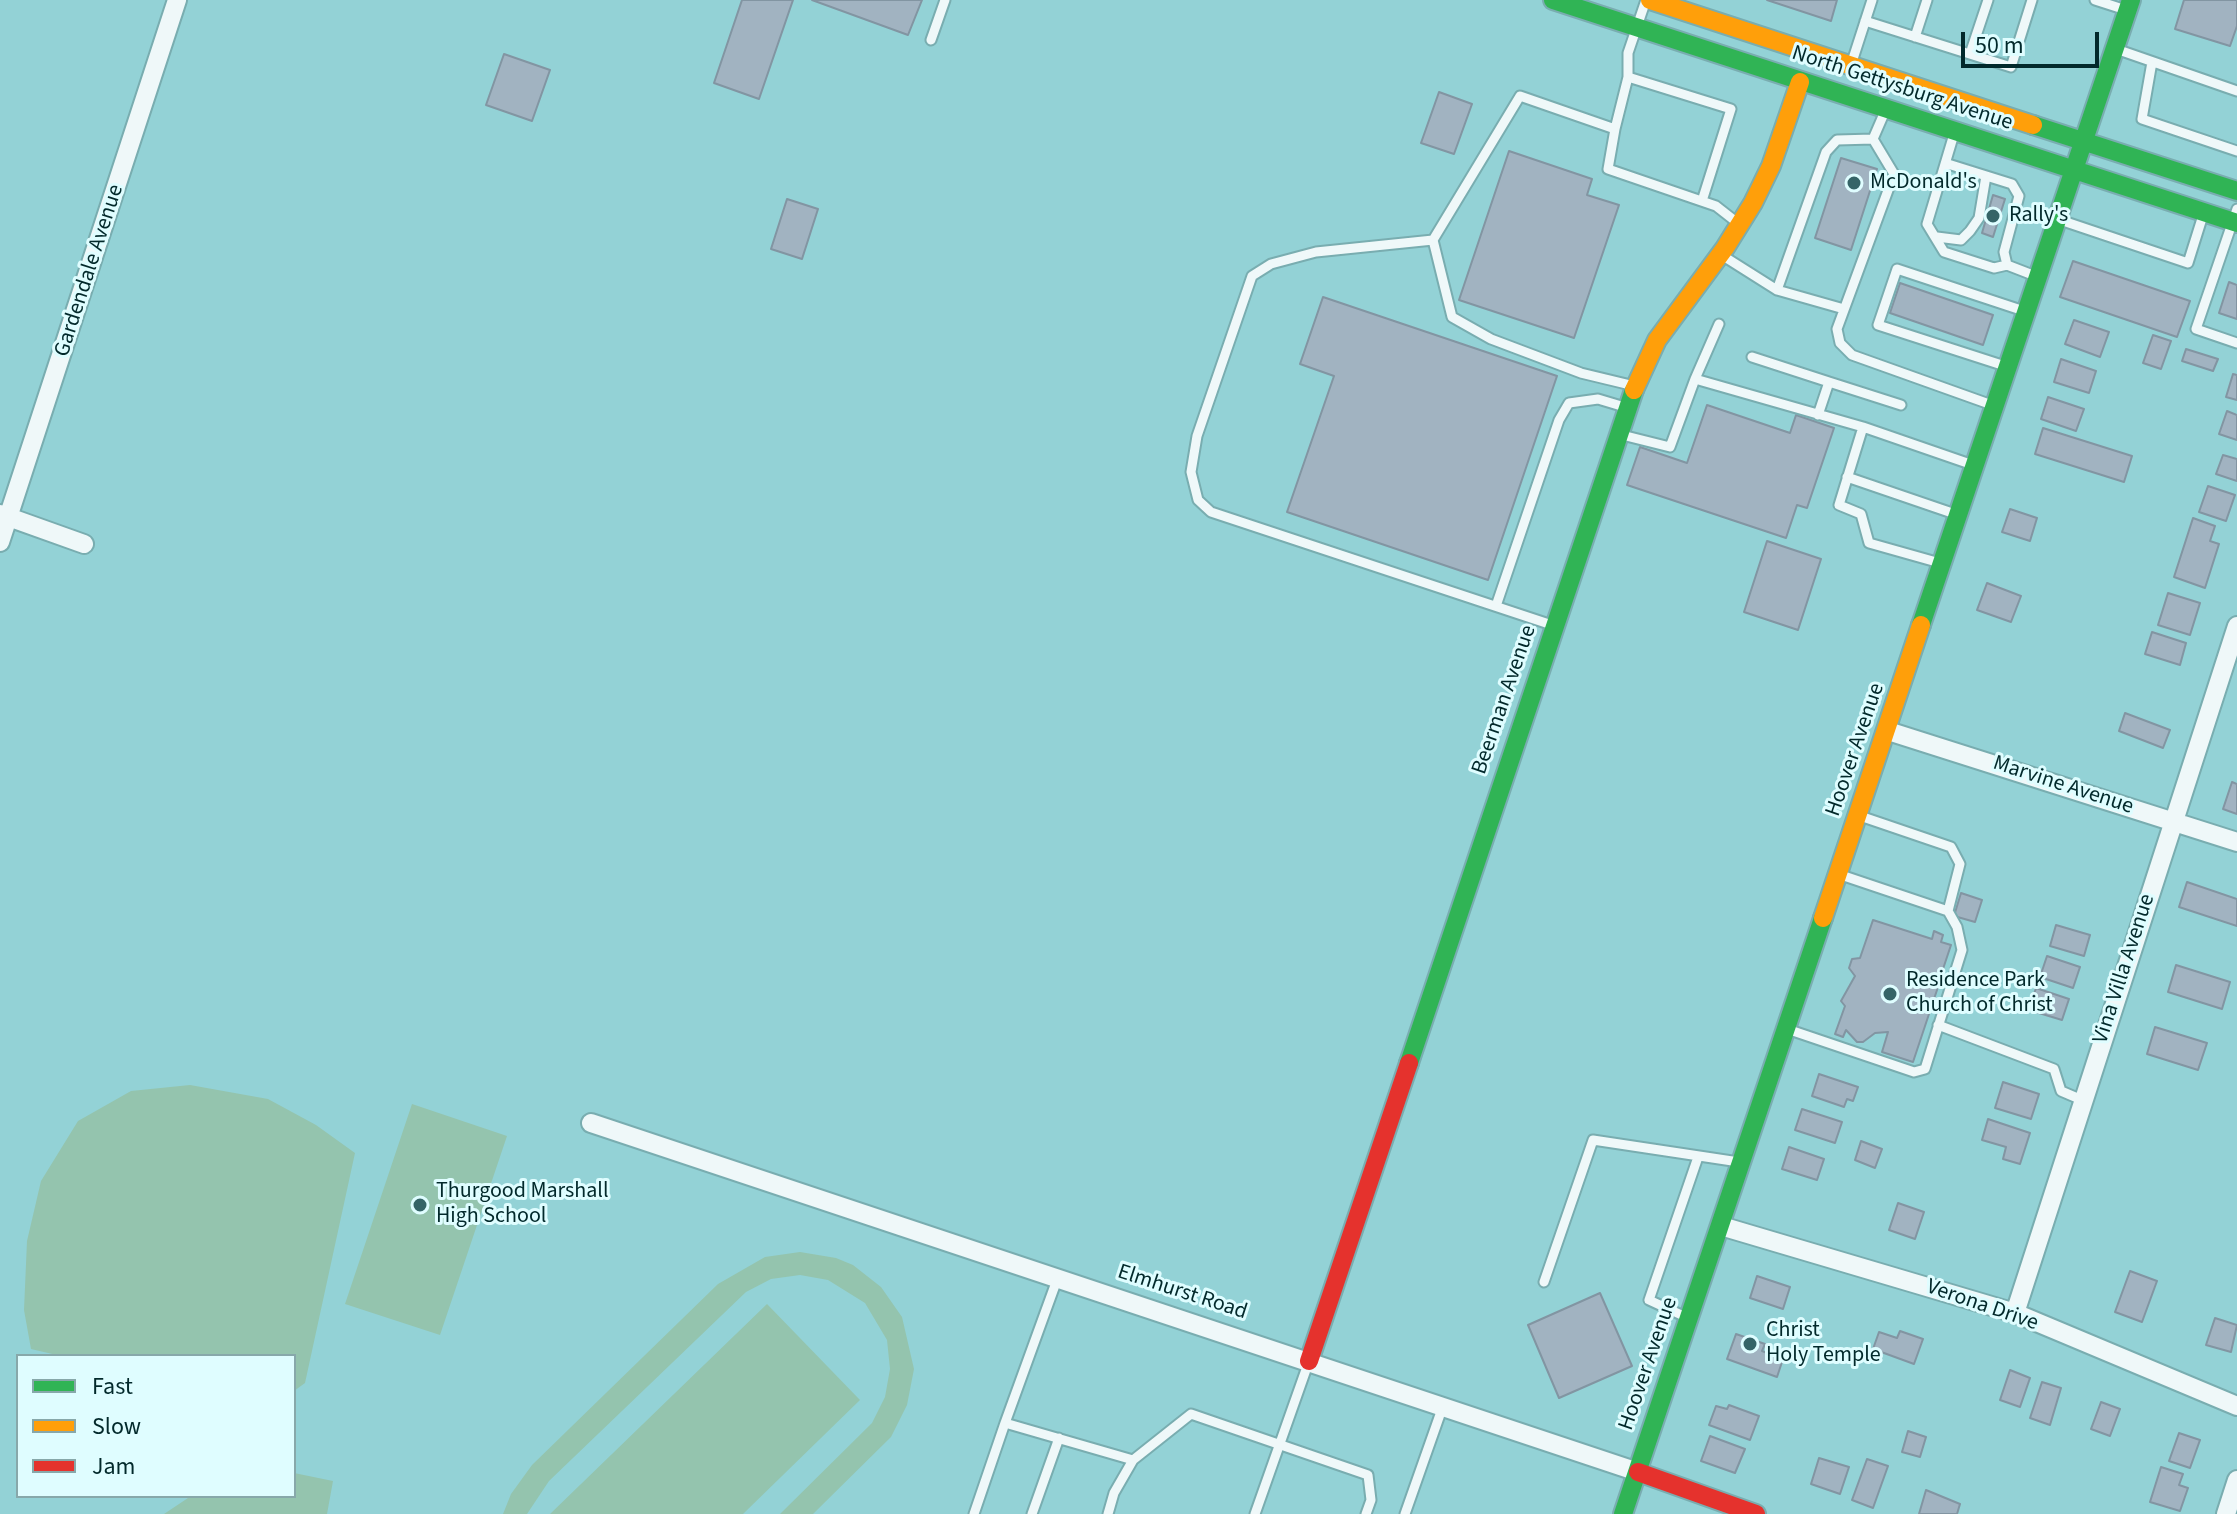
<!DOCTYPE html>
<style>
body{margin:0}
#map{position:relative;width:2237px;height:1514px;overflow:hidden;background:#93d2d6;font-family:"Source Sans 3",sans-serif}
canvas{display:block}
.legend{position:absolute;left:16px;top:1354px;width:280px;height:144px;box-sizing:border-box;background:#dffdff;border:2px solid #87a8aa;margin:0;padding:10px 14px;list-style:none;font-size:24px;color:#02292b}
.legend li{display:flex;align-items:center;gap:16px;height:40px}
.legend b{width:40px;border:2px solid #87a8aa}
.scale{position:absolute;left:1961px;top:32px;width:138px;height:36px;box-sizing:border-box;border:4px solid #02292b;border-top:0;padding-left:10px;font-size:24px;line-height:28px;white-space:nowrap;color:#02292b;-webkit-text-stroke:6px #dffdff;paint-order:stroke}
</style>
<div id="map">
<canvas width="2237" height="1514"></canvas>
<ul class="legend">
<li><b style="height:10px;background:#30b455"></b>Fast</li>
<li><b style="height:10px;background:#ff9f0a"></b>Slow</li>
<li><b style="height:10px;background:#e5322d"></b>Jam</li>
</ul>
<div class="scale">50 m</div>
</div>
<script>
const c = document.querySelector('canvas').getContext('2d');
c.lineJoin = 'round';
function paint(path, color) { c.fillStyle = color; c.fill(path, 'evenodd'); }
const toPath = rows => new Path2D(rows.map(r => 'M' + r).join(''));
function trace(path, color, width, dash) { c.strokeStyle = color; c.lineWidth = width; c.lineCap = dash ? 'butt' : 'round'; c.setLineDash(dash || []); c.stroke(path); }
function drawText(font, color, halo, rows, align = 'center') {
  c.font = font + ' "Source Sans 3",sans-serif'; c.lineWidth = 6; c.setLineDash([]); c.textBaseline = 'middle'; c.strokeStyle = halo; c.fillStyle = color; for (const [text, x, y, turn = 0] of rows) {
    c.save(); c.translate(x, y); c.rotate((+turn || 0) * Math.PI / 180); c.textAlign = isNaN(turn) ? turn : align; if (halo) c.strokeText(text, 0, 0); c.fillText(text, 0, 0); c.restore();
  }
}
paint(toPath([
 [190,1085,268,1099,316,1125,355,1153,305,1383,294,1391,294,1356,61,1356,31,1349,24,1310,27,1241,41,1181,78,1121,131,1091],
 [412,1104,507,1136,440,1335,345,1304],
 [800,1252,836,1258,853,1265,881,1287,902,1317,914,1369,907,1405,891,1437,813,1514,780,1514,872,1423,885,1397,890,1369,887,1340,865,1303,828,1280,800,1275,771,1279,746,1292,549,1481,527,1514,503,1514,511,1494,532,1465,718,1284,765,1257],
 [767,1304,860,1400,743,1514,550,1514],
 [294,1473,333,1481,327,1514,164,1514,191,1496,294,1496]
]), '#94c4ae');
const building = toPath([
 [742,0,793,0,759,99,714,83,742,0],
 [812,0,922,0,908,35,812,0],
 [1767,0,1837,0,1831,21,1767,0],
 [2184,0,2237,0,2237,26,2230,46,2175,29,2184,0],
 [504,54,550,70,532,121,486,105,504,54],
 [1439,92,1472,104,1454,154,1421,143,1439,92],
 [1509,151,1592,179,1587,195,1619,205,1574,338,1459,300,1509,151],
 [1841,158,1877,169,1851,250,1815,238,1841,158],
 [1993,195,2005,199,1993,237,1982,233,1993,195],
 [787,199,818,209,802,259,771,249,787,199],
 [2073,261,2190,301,2177,337,2060,297,2073,261],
 [2229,282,2237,285,2237,319,2219,313,2229,282],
 [1900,283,1993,315,1983,345,1890,313,1900,283],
 [1323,297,1557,376,1488,580,1287,512,1334,376,1300,364,1323,297],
 [2074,320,2109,332,2100,357,2065,344,2074,320],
 [2153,335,2171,341,2161,369,2143,363,2153,335],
 [2186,349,2218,359,2213,371,2182,361,2186,349],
 [2061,359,2096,371,2089,393,2054,382,2061,359],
 [2233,374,2237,375,2237,400,2226,397,2233,374],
 [2048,397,2084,409,2076,431,2041,419,2048,397],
 [1707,405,1790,433,1796,415,1834,428,1807,508,1797,505,1786,538,1627,485,1640,447,1687,463,1707,405],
 [2227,411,2237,415,2237,440,2219,434,2227,411],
 [2043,428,2132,456,2124,482,2035,454,2043,428],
 [2223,455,2237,459,2237,481,2216,474,2223,455],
 [2208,486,2235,495,2226,521,2199,512,2208,486],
 [2010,509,2037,518,2030,541,2002,532,2010,509],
 [2193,518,2215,526,2210,541,2219,544,2205,588,2174,577,2193,518],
 [1767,541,1821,559,1798,630,1744,612,1767,541],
 [1987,583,2021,596,2011,622,1977,610,1987,583],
 [2168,593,2200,603,2190,635,2158,625,2168,593],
 [2152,632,2186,643,2180,665,2145,654,2152,632],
 [2125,713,2170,730,2163,748,2119,731,2125,713],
 [2232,782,2237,784,2237,814,2223,809,2232,782],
 [2187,882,2237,899,2237,926,2179,907,2187,882],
 [1961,893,1982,900,1975,922,1954,916,1961,893],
 [1873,920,1932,939,1934,931,1943,935,1941,942,1951,945,1941,975,1945,977,1942,985,1939,984,1913,1062,1882,1052,1888,1032,1875,1033,1863,1042,1857,1042,1846,1030,1843,1037,1835,1034,1845,1006,1841,1001,1855,976,1849,968,1852,959,1860,958,1873,920],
 [2056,925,2090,935,2084,956,2050,946,2056,925],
 [2047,956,2080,967,2073,988,2040,977,2047,956],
 [2176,965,2230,982,2222,1009,2168,992,2176,965],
 [2036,988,2069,999,2062,1020,2029,1010,2036,988],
 [2155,1027,2207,1043,2198,1070,2147,1054,2155,1027],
 [1819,1074,1858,1087,1853,1101,1847,1099,1844,1107,1812,1096,1819,1074],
 [2003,1082,2039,1094,2031,1119,1995,1108,2003,1082],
 [1802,1109,1842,1122,1835,1143,1795,1130,1802,1109],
 [1988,1119,2030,1133,2020,1164,2003,1159,2006,1147,1982,1140,1988,1119],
 [1861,1141,1882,1149,1875,1168,1855,1160,1861,1141],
 [1789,1147,1824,1159,1817,1180,1782,1169,1789,1147],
 [1898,1203,1924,1212,1915,1239,1889,1230,1898,1203],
 [2130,1271,2157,1281,2142,1322,2115,1312,2130,1271],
 [1757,1276,1790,1287,1783,1309,1750,1298,1757,1276],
 [1600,1293,1632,1366,1559,1398,1528,1325,1600,1293],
 [2215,1318,2237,1325,2231,1352,2206,1345,2215,1318],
 [1900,1331,1923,1339,1914,1364,1873,1349,1879,1332,1897,1338,1900,1331],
 [1736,1334,1765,1344,1762,1351,1783,1359,1777,1377,1727,1359,1736,1334],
 [2010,1370,2030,1378,2020,1407,2000,1400,2010,1370],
 [2042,1382,2061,1388,2050,1425,2030,1418,2042,1382],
 [2101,1402,2120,1409,2110,1436,2091,1429,2101,1402],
 [1729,1405,1759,1416,1750,1440,1709,1425,1716,1406,1727,1409,1729,1405],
 [1908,1431,1926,1437,1920,1457,1902,1452,1908,1431],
 [2179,1433,2200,1440,2190,1468,2169,1461,2179,1433],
 [1710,1436,1745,1449,1735,1473,1701,1461,1710,1436],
 [1819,1458,1849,1467,1840,1494,1811,1484,1819,1458],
 [1867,1459,1888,1466,1873,1508,1852,1500,1867,1459],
 [2161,1467,2183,1474,2179,1485,2188,1488,2180,1511,2150,1502,2161,1467],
 [1926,1490,1960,1504,1957,1514,1919,1514,1926,1490]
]);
paint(building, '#a1b3c1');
trace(building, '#8295a2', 2);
const lane = toPath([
 [2095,0,2126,10],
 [1865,21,2011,67,2032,0],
 [1915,37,1927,0],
 [931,40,945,0],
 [2116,49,2237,91],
 [1970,54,1988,0],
 [2152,62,2142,119,2237,151],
 [1851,65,1872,0],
 [1628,77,1731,109,1702,201],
 [1615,129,1608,169,1716,206,1739,224],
 [1954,134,1927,224,1944,252,1994,268,2007,265,2038,277],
 [1873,139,1894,174,1837,329,1840,343,1852,355,1992,405],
 [1873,139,1886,109],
 [1948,164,2012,184,2019,196,2004,252,2007,265],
 [2237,209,2196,329,2237,343],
 [2060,220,2188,263,2204,212],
 [1937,237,1961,240,1970,231,1979,218,1986,176],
 [1433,240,1452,317,1491,339,1581,373,1635,386],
 [1720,254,1777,290,1844,309],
 [1777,290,1826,152,1837,140,1873,139],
 [1752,357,1829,382,1818,415],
 [2005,366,1878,325,1897,269,2024,311],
 [1695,379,1719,324],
 [1829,382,1901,405],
 [1863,427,1973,465],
 [1622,435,1670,447,1695,379,1863,427,1839,505,1861,514,1869,543,1940,563],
 [1847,477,1958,515],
 [1496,606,1559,420,1569,403,1598,399,1628,408],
 [1552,625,1211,512,1198,500,1191,472,1197,436,1252,276,1271,264,1316,252,1433,240,1520,96,1615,129,1628,77,1628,53,1646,0],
 [1860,816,1951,847,1960,864,1948,911],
 [1938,1025,2054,1069,2061,1091,2082,1100],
 [1787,1029,1914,1072,1925,1069,1962,950,1957,927,1948,911,1841,875],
 [1544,1282,1593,1140,1739,1162],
 [1688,1318,1649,1300,1698,1157],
 [1005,1423,1058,1277],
 [974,1514,1005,1423,1133,1460],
 [1032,1514,1059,1438],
 [1108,1514,1114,1493,1133,1460,1191,1414,1368,1475,1371,1500,1366,1514],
 [1255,1514,1308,1364],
 [1405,1514,1443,1406]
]);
const street = toPath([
 [0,514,84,544],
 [0,542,177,0],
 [1888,731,2237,842],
 [591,1123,1638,1472],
 [1721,1226,2015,1313,2237,1406],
 [2015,1313,2237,626],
 [2226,1514,2237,1480]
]);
const fast = toPath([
 [1553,0,2237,223],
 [2033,125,2237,191],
 [1921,625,2131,0],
 [1409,1063,1634,390],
 [1623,1514,1823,918]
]);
const slow = toPath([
 [1650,0,2033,125],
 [1634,390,1657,340,1725,248,1753,203,1771,166,1800,82],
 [1823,918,1921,625]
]);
const jam = toPath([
 [1309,1361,1409,1063],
 [1638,1472,1756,1514]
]);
trace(lane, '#79adb0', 13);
trace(street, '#79adb0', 22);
trace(fast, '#79adb0', 22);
trace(slow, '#79adb0', 22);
trace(jam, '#79adb0', 22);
trace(lane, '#eff8f9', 9);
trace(street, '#eff8f9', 18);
trace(fast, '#30b455', 18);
trace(slow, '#ff9f0a', 18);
trace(jam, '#e5322d', 18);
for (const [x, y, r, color] of [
 [1854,183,8,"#356467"],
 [1993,216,8,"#356467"],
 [1890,994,8,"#356467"],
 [420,1205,8,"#356467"],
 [1750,1344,8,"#356467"]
]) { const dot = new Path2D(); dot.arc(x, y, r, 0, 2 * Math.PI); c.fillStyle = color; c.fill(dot); trace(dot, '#dffdff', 3); }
drawText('22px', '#02292b', '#dffdff', [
 ["North Gettysburg Avenue",1902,89,18],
 ["Gardendale Avenue",90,271,-72],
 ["Beerman Avenue",1505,700,-71],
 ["Hoover Avenue",1856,750,-71],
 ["Marvine Avenue",2063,786,18],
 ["Vina Villa Avenue",2125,969,-72],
 ["Elmhurst Road",1182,1293,18],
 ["Verona Drive",1982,1306,19],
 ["Hoover Avenue",1649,1364,-71]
]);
drawText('22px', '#02292b', '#dffdff', [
 ["McDonald's",1870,183],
 ["Rally's",2009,216],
 ["Residence Park",1906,981],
 ["Church of Christ",1906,1006],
 ["Thurgood Marshall",436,1192],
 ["High School",436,1217],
 ["Christ",1766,1331],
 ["Holy Temple",1766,1356]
], 'left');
</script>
